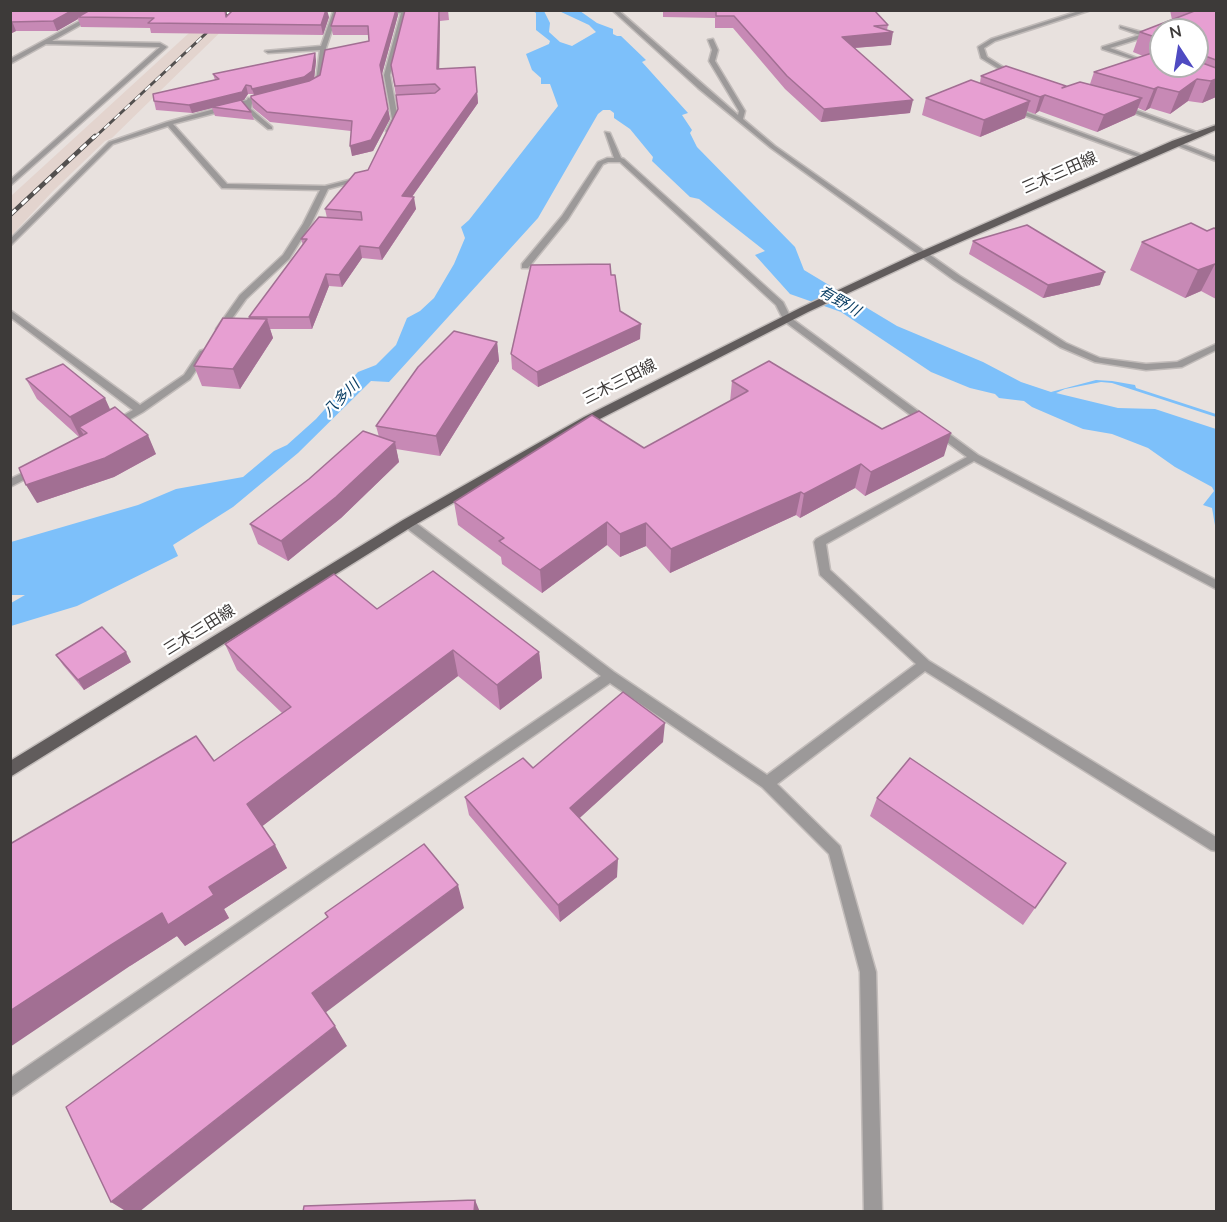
<!DOCTYPE html>
<meta charset="utf-8">
<style>
body{margin:0}
#map{position:relative;width:1227px;height:1222px;overflow:hidden;background:#e8e1de;font-family:"Nunito Sans",sans-serif}
canvas{display:block}
.frame{position:absolute;inset:0;border:12px solid #3d3a39;pointer-events:none}
.north{position:absolute;left:1149px;top:18px;width:60px;height:60px;box-sizing:border-box;background:#fff;border:2px solid #b1b0b0;border-radius:50%;rotate:348deg;font-size:16px;font-weight:700;line-height:24px;text-align:center;color:#3d3a39}
.north::after{content:'';display:block;margin:auto;width:21px;height:27px;background:#4f4bc2;clip-path:polygon(50% 0,100% 100%,50% 72%,0 100%)}
</style>
<div id="map">
<canvas width="1227" height="1222"></canvas>
<div class="frame"></div>
<div class="north">N</div>
</div>
<script>
const c = document.querySelector('canvas').getContext('2d');
c.lineJoin = 'round';
function paint(path, color) { c.fillStyle = color; c.fill(path, 'evenodd'); }
const toPath = rows => new Path2D(rows.map(r => 'M' + r).join(''));
function trace(path, color, width, dash) { c.strokeStyle = color; c.lineWidth = width; c.lineCap = dash ? 'butt' : 'round'; c.setLineDash(dash || []); c.stroke(path); }
function drawText(font, color, halo, rows, align = 'center') {
  c.font = font + ' "Nunito Sans","Noto Sans JP",sans-serif'; c.lineWidth = 4.5; c.setLineDash([]); c.textBaseline = 'middle'; c.strokeStyle = halo; c.fillStyle = color; for (const [text, x, y, turn = 0] of rows) {
    c.save(); c.translate(x, y); c.rotate((+turn || 0) * Math.PI / 180); c.textAlign = isNaN(turn) ? turn : align; if (halo) c.strokeText(text, 0, 0); c.fillText(text, 0, 0); c.restore();
  }
}
paint(toPath([
 [213,11,242,11,112,138,105,141,53,191,11,236,11,196]
]), '#e3d4ce');
paint(toPath([
 [533,11,544,11,550,23,549,32,560,42,572,46,596,32,589,25,559,11,580,11,597,23,613,29,613,34,617,36,621,36,646,60,642,62,688,113,682,115,692,130,690,133,697,147,795,247,804,270,897,326,983,362,1021,382,1051,392,1096,380,1112,381,1135,385,1136,388,1216,414,1216,417,1112,383,1101,382,1065,389,1056,393,1118,408,1155,409,1216,429,1216,531,1212,508,1203,505,1214,491,1212,487,1175,467,1148,448,1112,434,1083,429,1032,407,1024,401,999,398,995,394,970,388,931,372,841,312,790,294,755,255,765,251,699,199,690,197,652,161,653,157,630,129,614,118,614,113,610,110,603,110,598,114,538,218,389,382,371,381,298,453,233,507,173,545,178,556,77,606,11,626,11,603,25,595,11,595,11,542,138,505,176,489,243,477,274,451,287,445,316,419,358,372,376,365,396,345,407,318,420,311,434,298,454,264,465,238,461,227,469,220,558,106,550,84,541,84,541,78,532,70,526,54,549,44,550,41,536,30,536,13]
]), '#7dc0fa');
const street = toPath([
 [100,10,107,10,52,41,160,43,167,47,10,186,10,180,160,47,46,44,10,64,10,59,100,10],
 [407,10,390,75,398,119,392,131,389,133,386,131,392,119,384,75,401,13,383,14,380,12,407,10],
 [612,10,618,10,738,115,739,111,709,61,712,50,708,40,713,39,718,50,715,61,745,111,743,119,775,146,960,276,1066,343,1100,358,1146,364,1177,362,1216,344,1216,350,1182,367,1146,370,1095,362,1060,347,954,280,771,148,698,88,612,10],
 [1082,10,1091,10,995,41,984,48,987,57,1016,75,1016,77,1012,77,981,58,978,47,991,39,1082,10],
 [333,12,353,13,337,15,326,48,322,82,315,87,311,87,311,85,316,81,320,50,268,53,265,51,321,46,333,12],
 [1120,26,1145,33,1156,31,1156,33,1148,36,1110,48,1150,63,1150,65,1102,49,1102,47,1140,35,1120,28,1120,26],
 [267,95,269,96,269,98,252,103,251,109,272,127,272,129,268,129,246,111,246,105,173,124,227,184,325,186,361,177,365,179,328,189,311,224,289,259,246,299,223,331,220,332,216,329,240,295,283,255,303,224,320,190,222,188,168,126,113,144,10,246,10,239,109,142,167,122,247,100,248,98,253,99,267,95],
 [1122,105,1199,133,1200,134,1195,135,1120,108,1119,107,1122,105],
 [1012,107,1145,156,1146,157,1141,158,1010,110,1010,108,1012,107],
 [605,132,610,133,621,158,624,159,783,302,791,318,978,455,1216,580,1216,589,974,461,826,544,830,570,929,661,1216,837,1216,851,1211,850,925,671,777,784,840,846,876,972,882,1212,864,1212,860,972,829,854,762,787,610,683,10,1097,10,1078,601,676,404,526,402,523,404,520,412,520,614,672,767,775,916,664,820,575,814,542,816,539,967,457,784,321,776,305,620,162,608,162,603,164,568,219,528,268,522,268,522,264,562,216,598,162,607,158,614,158,605,132],
 [1175,141,1216,157,1216,161,1173,144,1172,143,1175,141],
 [10,310,140,405,184,375,200,351,203,350,208,353,190,379,143,412,113,429,108,426,109,424,133,410,10,317,10,310],
 [35,467,39,468,40,470,39,472,10,487,10,479,35,467]
]);
const primary = toPath([
 [1216,125,1216,130,919,260,808,312,592,423,413,526,10,777,10,761,403,520,584,417,800,308,911,256,1172,141,1216,125]
]);
trace(street, '#c2bcba', 3);
trace(primary, '#c2bcba', 3);
paint(street, '#9c9999');
paint(primary, '#615c5c');
const railFar1 = toPath([
 [94,138,231,10]
]);
const rail = toPath([
 [10,215,95,136]
]);
trace(railFar1, '#53504f', 3);
trace(rail, '#53504f', 4.5);
trace(railFar1, '#fff', 2, [7]);
trace(rail, '#fff', 3, [8]);
paint(toPath([
 [10,10,226,17,329,17,323,35,151,33,150,28,81,27,78,19,57,31,16,31,10,34],
 [336,10,397,10,398,15,382,74,390,119,373,151,352,156,351,131,270,122,253,108,251,98,254,95,253,94,248,94,244,100,241,101,251,112,254,120,215,116,212,108,192,113,156,110,154,101,215,80,213,74,315,53,316,61,314,79,369,41,369,35,333,35,331,26],
 [405,10,448,10,449,20,440,21,439,69,475,67,478,103,412,197,416,209,382,260,362,258,342,287,329,286,312,329,270,329,273,338,240,389,202,386,194,366,250,318,249,317,303,245,301,239,327,218,325,209,368,170,398,109,391,65],
 [663,10,874,10,888,25,887,30,891,45,855,48,910,113,821,122,785,89,733,28,715,28,715,18,663,17],
 [1170,10,1216,10,1216,97,1202,103,1188,101,1170,114,1150,108,1145,111,1138,108,1135,115,1097,132,1039,111,1035,114,1027,111,1025,118,980,137,922,115,926,98,980,83,981,76,1066,86,1090,84,1094,72,1143,56,1133,52,1140,32,1172,20],
 [1161,30,1197,30,1197,66,1161,66],
 [1216,229,1216,299,1201,291,1185,298,1130,270,1142,242],
 [973,241,1100,285,1043,298,969,254],
 [611,275,620,311,640,339,538,387,512,369,511,354],
 [497,342,499,361,440,456,396,449,399,462,341,518,288,561,258,544,250,524,379,437,376,426],
 [26,379,110,410,156,454,114,477,37,503,79,437,37,399],
 [732,381,882,429,944,456,865,496,855,488,800,518,796,515,670,573,646,546,620,557,607,545,542,593,502,564,501,557,458,525,454,502,644,448,730,402],
 [377,609,539,652,542,678,500,710,458,676,262,826,287,868,224,909,229,918,185,946,177,936,130,966,214,761,282,713,237,670,225,644],
 [56,655,131,662,84,690,63,665],
 [663,742,579,818,617,877,560,922,469,815,465,797,533,768],
 [877,798,1035,908,1023,925,870,816]
]), '#c789b5');
paint(toPath([
 [73,10,94,10,78,17,78,19,57,31,53,21],
 [326,10,327,10,329,17,323,35,321,25],
 [396,10,397,10,398,15,382,74,380,65],
 [439,11,440,21,439,79,437,69],
 [12,21,16,31,10,34,10,22],
 [893,32,891,45,840,49,842,37],
 [315,53,316,61,314,80,255,97,252,89],
 [1197,79,1188,101,1170,114,1179,92],
 [1216,79,1216,97,1202,103,1211,81],
 [246,85,248,94,244,100,214,108,212,107,212,108,192,113,189,105],
 [1158,87,1150,108,1145,111,1154,89],
 [477,92,478,103,404,208,402,196],
 [1045,95,1039,111,1035,114,1040,97],
 [1142,98,1135,115,1097,132,1104,115],
 [913,100,910,113,821,122,824,109],
 [1030,101,1025,118,980,137,984,120],
 [388,109,390,119,373,151,352,156,350,146],
 [414,197,416,209,382,260,379,248],
 [360,246,362,258,342,287,339,275],
 [1215,264,1201,291,1185,298,1198,270],
 [1105,272,1100,285,1043,298,1048,285],
 [326,274,329,286,312,329,309,317],
 [267,319,273,338,240,389,233,369],
 [641,324,640,339,538,387,537,372],
 [497,342,499,361,440,456,436,436],
 [105,398,114,418,79,427,84,435,80,437,70,417],
 [951,433,944,456,865,496,871,472],
 [148,435,156,454,114,477,37,503,26,485],
 [395,442,399,462,341,518,288,561,281,541],
 [861,464,855,488,800,518,804,494],
 [801,492,796,515,670,573,671,549],
 [607,522,607,545,542,593,540,570],
 [646,523,646,546,620,557,620,534],
 [453,650,458,676,260,828,247,804],
 [126,652,131,662,84,690,78,680],
 [539,652,542,678,500,710,497,685],
 [665,723,663,742,571,826,570,808],
 [275,845,287,868,224,909,229,918,185,946,177,936,130,966,10,1047,10,1011,111,945,162,913,209,887],
 [618,859,617,877,560,922,558,905],
 [458,885,464,908,325,1013,312,993],
 [335,1026,347,1046,139,1212,127,1212,111,1202],
 [475,1200,480,1212,474,1212]
]), '#a26f93');
const building = toPath([
 [10,10,73,10,53,21,10,22,10,10],
 [90,10,225,10,226,17,233,10,326,10,321,25,148,23,154,18,78,17,90,10],
 [336,10,396,10,380,65,388,109,371,140,350,146,352,121,267,112,251,98,251,96,309,81,320,75,325,50,369,41,368,26,331,26,336,10],
 [405,10,448,10,439,11,437,69,475,67,477,92,402,196,414,197,379,248,360,246,339,275,326,274,309,317,249,317,307,239,301,239,319,217,362,220,361,212,325,209,355,173,368,170,398,109,396,95,435,93,440,89,435,84,395,86,391,65,405,10],
 [716,10,874,10,888,25,874,26,893,32,842,37,913,100,824,109,787,76,734,16,716,16,716,10],
 [1197,10,1216,10,1216,60,1197,53,1197,30,1161,30,1161,39,1140,32,1197,10],
 [1161,50,1161,66,1197,66,1197,61,1216,68,1216,79,1211,81,1197,79,1179,92,1158,87,1154,89,1094,72,1161,50],
 [315,53,312,71,304,77,252,89,251,86,246,85,242,92,189,105,154,101,153,94,219,79,213,74,315,53],
 [1006,66,1066,86,1062,88,1080,82,1142,98,1104,115,1045,95,1040,97,981,76,1006,66],
 [971,80,1030,101,984,120,926,98,971,80],
 [241,100,251,112,212,107,241,100],
 [1191,223,1207,231,1214,228,1216,229,1216,264,1215,264,1198,270,1142,242,1191,223],
 [1027,225,1105,272,1048,285,973,241,1027,225],
 [610,264,611,275,615,275,620,311,641,324,537,372,511,354,531,265,610,264],
 [223,318,267,319,233,369,194,366,223,318],
 [454,331,497,342,436,436,376,426,418,367,454,331],
 [769,361,882,429,919,411,951,433,871,472,861,464,804,494,801,492,671,549,646,523,620,534,607,522,540,570,499,541,504,538,454,502,592,415,644,448,748,391,732,381,769,361],
 [63,364,105,398,70,417,26,379,63,364],
 [115,407,148,435,105,458,26,485,19,468,87,433,79,427,115,407],
 [363,431,395,442,336,497,281,541,250,524,309,479,363,431],
 [433,571,539,652,497,685,453,650,247,804,275,845,209,887,214,895,168,925,162,913,111,945,10,1011,10,844,196,736,214,761,291,707,225,644,334,574,377,609,433,571],
 [102,627,126,652,78,680,56,655,102,627],
 [623,692,665,723,570,808,618,859,558,905,465,797,523,758,533,768,623,692],
 [910,758,1066,863,1035,908,877,798,910,758],
 [424,844,458,885,312,993,335,1026,111,1202,66,1107,328,917,325,913,424,844],
 [475,1200,474,1212,303,1212,304,1206,475,1200]
]);
paint(building, '#e79fd2');
trace(building, '#a26f93', 1.5);
drawText('italic 15px', '#0d4065', '#fff', [
 ["有野川",839,302,30],
 ["八多川",342,399,-45]
]);
drawText('16px', '#3d3a39', '#fff', [
 ["三木三田線",1060,174,-24],
 ["三木三田線",620,383,-27],
 ["三木三田線",200,631,-32]
]);
</script>
